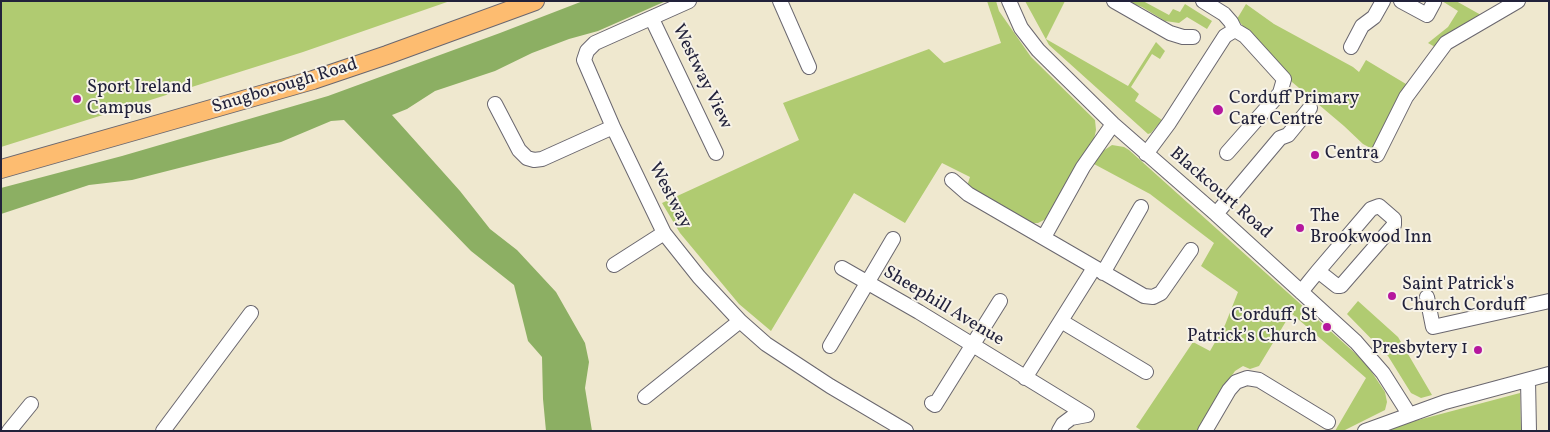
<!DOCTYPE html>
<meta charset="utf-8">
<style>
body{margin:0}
#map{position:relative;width:1550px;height:432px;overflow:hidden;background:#efe8cf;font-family:Vollkorn,serif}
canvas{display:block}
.frame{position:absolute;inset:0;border:2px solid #22223b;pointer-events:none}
</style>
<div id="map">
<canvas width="1550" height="432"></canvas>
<div class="frame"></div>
</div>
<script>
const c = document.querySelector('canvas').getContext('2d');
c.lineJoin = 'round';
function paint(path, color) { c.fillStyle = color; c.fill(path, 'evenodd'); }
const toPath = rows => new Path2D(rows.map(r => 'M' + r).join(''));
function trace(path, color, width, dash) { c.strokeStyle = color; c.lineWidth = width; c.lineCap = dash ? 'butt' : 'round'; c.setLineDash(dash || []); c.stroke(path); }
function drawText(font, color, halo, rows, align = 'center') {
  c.font = font + ' Vollkorn,serif'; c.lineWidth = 4; c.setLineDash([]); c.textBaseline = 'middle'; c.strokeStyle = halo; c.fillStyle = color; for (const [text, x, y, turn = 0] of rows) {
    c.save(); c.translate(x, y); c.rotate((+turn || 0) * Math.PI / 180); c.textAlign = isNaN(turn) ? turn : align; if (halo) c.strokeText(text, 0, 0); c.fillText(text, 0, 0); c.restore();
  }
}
paint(toPath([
 [1,1,450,1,303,52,1,147],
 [987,1,996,1,999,11,1031,57,1095,120,1096,130,1094,139,1046,219,1038,223,1033,223,970,188,967,186,970,177,942,163,905,223,854,193,771,331,739,304,680,233,662,203,799,140,783,103,929,49,944,63,1001,43],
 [1025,1,1065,1,1046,39,1128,86,1156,42,1165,51,1160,59,1152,54,1131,87,1139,94,1135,101,1162,120,1151,133,1148,134,1049,45],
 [1125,1,1143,1,1169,15,1173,9,1180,12,1185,4,1212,21,1207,29,1187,17,1179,23,1165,21,1142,7],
 [1442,1,1456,1,1481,15,1435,47,1428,43,1448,27,1458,11],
 [1246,4,1274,24,1353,67,1359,72,1366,60,1411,87,1376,151,1363,144,1344,126,1292,82,1237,19],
 [1112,145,1124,147,1129,150,1356,354,1369,368,1385,392,1387,402,1385,410,1343,431,1335,431,1366,378,1291,313,1259,366,1250,369,1243,366,1235,371,1221,391,1197,431,1142,431,1136,427,1193,342,1210,351,1225,325,1238,292,1201,266,1214,243,1150,194,1094,164,1100,153],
 [1358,301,1398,337,1432,395,1421,398,1411,393,1388,356,1347,314],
 [1520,393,1521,431,1383,431,1388,428]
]), '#b0cb71');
paint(toPath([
 [583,1,666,1,598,31,569,39,532,53,495,71,435,91,407,109,392,115,460,191,490,229,517,250,556,292,585,343,589,362,585,388,592,431,546,431,543,399,542,357,528,341,514,285,471,251,344,120,331,121,281,142,132,180,89,185,1,214,1,188,122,156,328,96,500,33]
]), '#8caf63');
const minor = toPath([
 [689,1,595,43,587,51,584,60,613,127,664,233,699,277,740,321,766,344,830,386,906,431],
 [780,1,809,67],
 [1009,1,1021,28,1038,50,1113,124,1216,214,1356,342,1383,373,1409,414],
 [1114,1,1170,33,1183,37,1193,37],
 [1203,1,1224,14,1231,22,1235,30,1245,36,1284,79,1280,93,1227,153],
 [1401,1,1427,15,1434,2],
 [652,19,716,153],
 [1351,47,1362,26,1374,17,1383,1],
 [495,104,519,150,527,158,534,160,542,159,613,127],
 [1146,154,1169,123,1225,36,1235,30],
 [1377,155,1406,97,1446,43,1518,1],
 [952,180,968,194,1144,296,1153,297,1161,293,1191,250],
 [1216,214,1280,138,1288,135,1310,108],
 [1044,237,1083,167,1113,124],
 [614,265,664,233],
 [842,268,919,312,1087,415],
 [1103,273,1141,207],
 [1301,292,1309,282,1318,271,1371,209,1379,206,1394,219,1394,225,1341,286,1337,286,1318,271],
 [1427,297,1433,327,1549,301],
 [1061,321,1146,372],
 [830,346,893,239],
 [1025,378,1094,268],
 [1528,380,1529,431],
 [645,397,740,321],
 [932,403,935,405,1000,301],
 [9,431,31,404],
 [163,431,251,313],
 [1059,431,1063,424,1071,418,1087,415],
 [1205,431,1229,390,1236,382,1247,378,1259,380,1328,422],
 [1365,431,1445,402,1549,374]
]);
const major = toPath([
 [1,169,313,80,387,55,535,1]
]);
trace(minor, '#6a676f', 16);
trace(major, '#6a676f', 20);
trace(minor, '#fff', 14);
trace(major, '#fdbc70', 18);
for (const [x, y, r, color] of [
 [77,99,5,"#b5179e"],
 [1218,110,6,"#b5179e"],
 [1315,155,5,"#b5179e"],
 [1300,228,5,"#b5179e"],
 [1392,296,5,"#b5179e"],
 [1327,327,5,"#b5179e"],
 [1478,350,5,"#b5179e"]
]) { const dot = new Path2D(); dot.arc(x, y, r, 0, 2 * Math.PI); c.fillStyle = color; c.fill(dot); trace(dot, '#f7f3e8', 2); }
drawText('18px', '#22223b', '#f7f3e8', [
 ["Westway View",701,77,64],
 ["Snugborough Road",285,87,-17],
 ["Blackcourt Road",1220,194,41],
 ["Westway",669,196,62],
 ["Sheephill Avenue",943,307,31]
]);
drawText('18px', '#22223b', '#f7f3e8', [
 ["Sport Ireland",87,89],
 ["Campus",87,110],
 ["Corduff Primary",1229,100],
 ["Care Centre",1229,121],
 ["Centra",1325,155],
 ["The",1310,218],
 ["Brookwood Inn",1310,239],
 ["Saint Patrick's",1402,286],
 ["Church Corduff",1402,307],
 ["Corduff, St",1317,317,"right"],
 ["Patrick’s Church",1317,338,"right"],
 ["Presbytery 1",1468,350,"right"]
], 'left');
</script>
